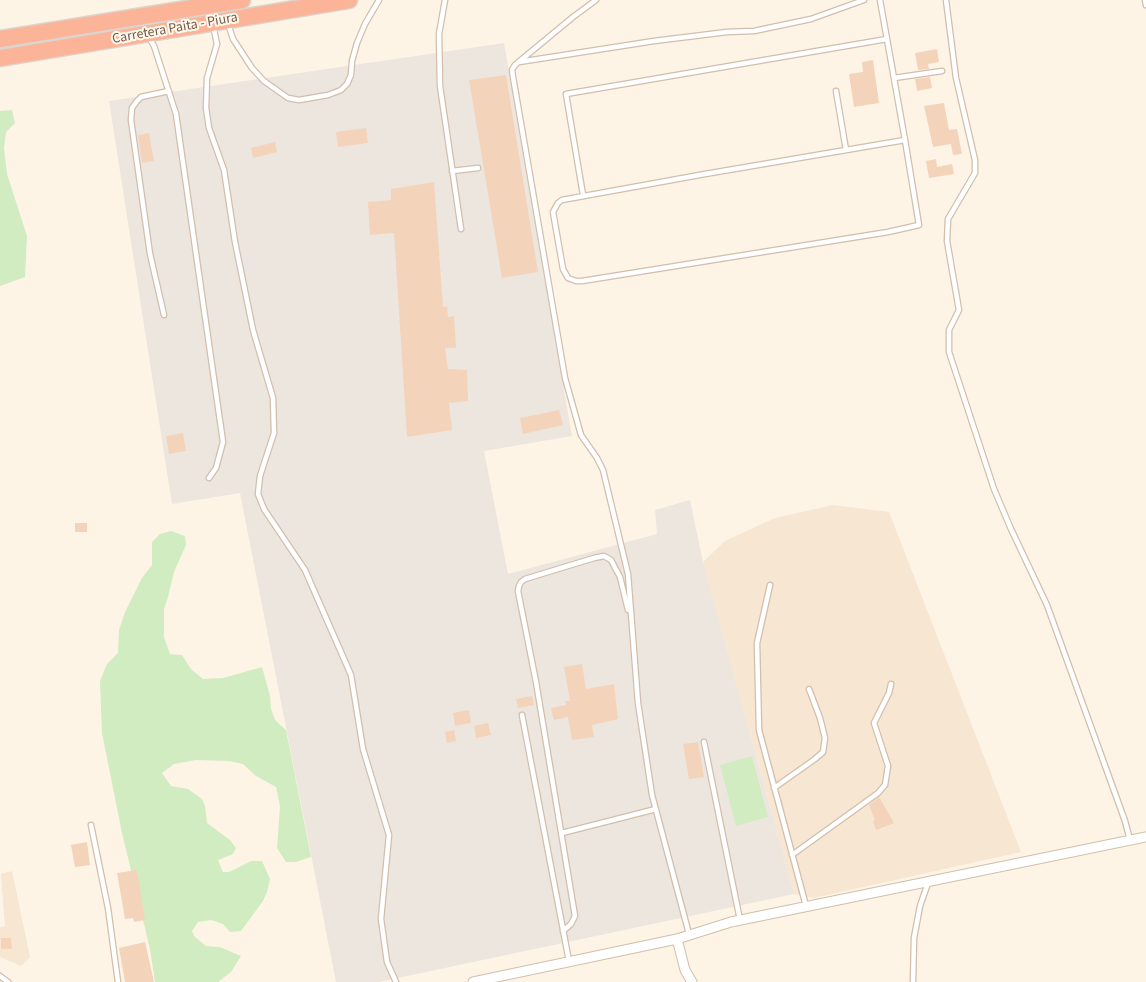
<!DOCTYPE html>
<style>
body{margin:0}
canvas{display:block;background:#fdf4e5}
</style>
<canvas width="1146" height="982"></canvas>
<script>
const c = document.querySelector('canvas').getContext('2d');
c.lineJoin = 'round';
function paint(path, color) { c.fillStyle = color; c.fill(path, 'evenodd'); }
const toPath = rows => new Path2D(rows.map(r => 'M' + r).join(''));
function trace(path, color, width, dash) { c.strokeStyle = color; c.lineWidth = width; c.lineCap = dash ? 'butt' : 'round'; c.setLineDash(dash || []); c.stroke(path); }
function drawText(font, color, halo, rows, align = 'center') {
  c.font = font + ' "Source Sans 3",sans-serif'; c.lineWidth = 4; c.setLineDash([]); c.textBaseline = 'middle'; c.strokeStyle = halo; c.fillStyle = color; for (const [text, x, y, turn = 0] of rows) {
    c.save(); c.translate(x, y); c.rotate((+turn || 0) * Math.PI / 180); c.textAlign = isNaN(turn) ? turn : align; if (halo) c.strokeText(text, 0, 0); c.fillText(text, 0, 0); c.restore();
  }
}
paint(toPath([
 [833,505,889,512,1021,852,814,898,794,894,703,562,725,541,775,518],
 [12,871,30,957,21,966,0,957,0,927,5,926,1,874]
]), '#f6e6d2');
paint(toPath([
 [504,43,572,436,484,451,508,574,657,534,655,510,690,500,703,562,794,894,379,982,336,982,240,493,172,504,109,101]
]), '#ede6df');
paint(toPath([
 [12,110,15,123,6,132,4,148,7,174,27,236,25,277,0,286,0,111],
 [171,531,185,536,186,545,174,572,168,597,164,609,164,637,170,654,182,655,191,669,203,679,223,678,262,667,270,696,271,709,275,720,286,730,311,857,296,862,286,862,277,848,280,806,276,787,256,776,243,764,229,761,196,760,174,764,162,773,171,786,188,789,202,799,205,806,207,823,230,840,236,848,233,854,218,860,223,872,229,872,251,861,262,861,270,879,267,892,263,901,241,931,230,932,223,924,211,920,198,922,192,931,194,936,206,946,220,947,241,956,231,972,218,982,155,982,150,949,122,833,102,733,100,681,107,664,118,653,119,630,125,612,142,578,152,565,152,542,160,534],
 [752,756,768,817,736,826,720,765]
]), '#d2ecc2');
paint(toPath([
 [937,49,939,62,928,64,929,69,918,70,915,53],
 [873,60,879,103,854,107,849,74,863,72,862,62],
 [506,75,538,272,502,278,469,80],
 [930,77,932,88,917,91,915,79],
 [944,103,949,130,957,129,962,154,953,155,951,144,933,147,924,106],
 [366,128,368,143,338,147,336,132],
 [149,133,154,161,142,163,138,135],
 [275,142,277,152,253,158,251,148],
 [936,159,937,167,952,164,954,174,929,178,926,161],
 [434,182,443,307,447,306,448,317,454,316,456,348,445,348,448,369,467,370,468,401,449,403,452,430,407,437,394,233,370,235,368,202,391,200,391,189],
 [559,410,563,425,523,434,520,418],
 [183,433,186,451,169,454,166,436],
 [75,523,87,523,87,532,75,532],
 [582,664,586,689,614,684,618,719,592,725,594,737,572,740,568,717,554,720,551,708,566,705,565,701,570,701,564,667],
 [532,696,534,705,518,708,516,699],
 [469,710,471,723,455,726,453,713],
 [488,723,491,735,476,738,474,726],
 [454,730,456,741,447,743,445,732],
 [698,742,704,777,689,779,683,744],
 [879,797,894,823,876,830,873,821,875,820,869,805],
 [87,842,90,865,75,867,71,845],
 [137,870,145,920,134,922,133,918,125,919,117,873],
 [1,938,11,938,12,949,1,949],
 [145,942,154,982,125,982,119,948]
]), '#f4d3bb');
const lane = toPath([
 [445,0,439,34,440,86,461,229],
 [596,0,573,17,515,65,512,70,513,77,565,378,581,435,597,458,603,470,628,574,638,703,652,795,689,934],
 [880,0,905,140,919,225,888,232,582,281,576,281,568,278,563,269,553,212,558,203,562,200,705,174,905,140],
 [946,0,956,78,975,160,975,173,948,219,947,241,959,310,949,330,949,352,994,489,1011,529,1047,605,1125,821,1130,840],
 [1145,0,1146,5],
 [228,24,233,39,252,68,264,81,288,98,299,100,328,95,341,90,347,84,351,75,352,61,357,43,365,24,379,0],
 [213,25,217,44,207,78,206,108,209,128,224,170,235,242,253,330,273,398,274,433,260,476,258,494,264,509,305,570,351,675,363,749,389,835,381,919,387,962,396,982],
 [148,36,154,46,176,114,223,442,216,468,209,478],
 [519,62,654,41,727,32,754,31,811,19,864,0],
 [894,78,942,71],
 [836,91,846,150],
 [452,171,478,168],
 [583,195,566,94,887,39],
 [164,315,150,254,131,120,132,108,137,101,141,97,169,91],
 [770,585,757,643,759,730,806,906],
 [522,715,569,961],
 [704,742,740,920],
 [774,788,815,759,823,752,825,738,820,718,809,689],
 [91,825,108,908,118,982],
 [562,833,656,809],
 [792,855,878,793,885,785,888,766,874,723,889,693,891,684],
 [563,931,571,924,575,916,536,682,518,591,519,586,521,582,525,579,594,558,604,556,611,560,620,577,628,610],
 [0,976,8,982],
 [913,982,914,938,920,906,928,883]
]);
const street = toPath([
 [677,939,685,970,692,982],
 [473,982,677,939,731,922,1146,837]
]);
const highway = toPath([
 [0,39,242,0],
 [0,58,349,0]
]);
trace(lane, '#d2beac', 7);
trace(street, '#d2beac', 11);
trace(highway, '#dcd4cf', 19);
trace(lane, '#fff', 4.5);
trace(street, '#fff', 9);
trace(highway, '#fbb498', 16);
drawText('14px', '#785a48', '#fff8ec', [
 ["Carretera Paita - Piura",175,29,-10]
]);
</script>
